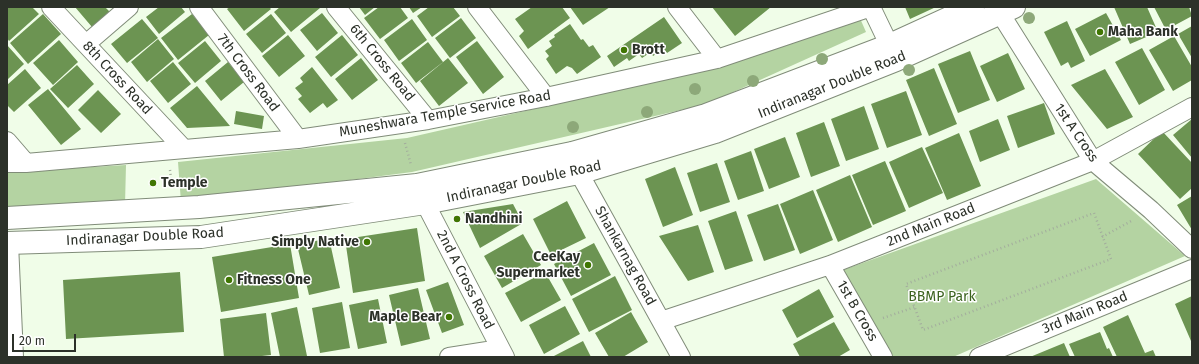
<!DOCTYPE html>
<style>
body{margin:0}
#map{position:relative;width:1199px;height:364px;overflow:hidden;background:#f0fde8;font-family:"Fira Sans",sans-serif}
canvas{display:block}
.frame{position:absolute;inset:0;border:8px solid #2c3129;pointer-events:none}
.scale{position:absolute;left:12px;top:334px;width:64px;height:18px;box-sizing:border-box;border:2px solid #2c3129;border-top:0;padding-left:5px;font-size:12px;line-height:14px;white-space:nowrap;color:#2c3129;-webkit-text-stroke:3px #fff;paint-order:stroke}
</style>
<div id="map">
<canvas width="1199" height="364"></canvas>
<div class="frame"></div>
<div class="scale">20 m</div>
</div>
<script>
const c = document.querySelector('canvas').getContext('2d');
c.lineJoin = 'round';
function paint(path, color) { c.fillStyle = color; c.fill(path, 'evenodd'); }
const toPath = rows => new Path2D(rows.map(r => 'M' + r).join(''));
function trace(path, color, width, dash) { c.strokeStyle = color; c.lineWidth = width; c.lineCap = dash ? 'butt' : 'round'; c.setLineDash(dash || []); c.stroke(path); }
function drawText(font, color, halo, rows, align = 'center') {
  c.font = font + ' "Fira Sans",sans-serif'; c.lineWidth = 3; c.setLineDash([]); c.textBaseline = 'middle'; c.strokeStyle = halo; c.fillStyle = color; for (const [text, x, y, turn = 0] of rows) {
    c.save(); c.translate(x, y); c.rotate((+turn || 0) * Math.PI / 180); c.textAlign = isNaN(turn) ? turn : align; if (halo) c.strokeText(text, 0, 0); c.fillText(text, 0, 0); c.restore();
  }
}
paint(toPath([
 [859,16,866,32,707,104,412,172,181,202,178,162,407,138,700,71],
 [126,165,125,205,7,209,7,172],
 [1096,179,1185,256,953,357,893,357,843,270]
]), '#b4d3a2');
paint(toPath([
 [8,7,32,7,39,14,9,41,7,38,7,8],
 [75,7,105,7,110,12,92,27],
 [159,7,181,7,185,12,159,34,146,17],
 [230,7,269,7,271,9,244,31,227,9],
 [280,7,319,7,320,8,291,32,274,12],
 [359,7,375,7,365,15],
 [379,7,400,7,408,18,380,39,364,18],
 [409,7,422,7,413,13],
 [429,7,453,7,460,16,432,37,417,16],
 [532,7,562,7,570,18,528,49,519,36,524,31,515,19],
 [570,7,610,7,583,25],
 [712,7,771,7,735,36],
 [905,7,936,7,910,19],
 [1114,7,1147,7,1158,32,1130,44],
 [1154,7,1189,7,1192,16,1166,30],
 [322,13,338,33,317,51,300,30],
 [1106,13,1121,40,1090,56,1075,29],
 [43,14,61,34,28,64,10,43],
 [192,14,209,35,178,60,161,38],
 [271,14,286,33,262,53,246,34],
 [664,17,682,43,667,53,664,49,653,56,651,52,642,58,639,54,629,61,627,58,614,67,607,56],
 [461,18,476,38,450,58,435,38],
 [142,19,158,38,127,63,111,44],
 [412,19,427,40,399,61,384,40],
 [1067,21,1085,61,1071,68,1068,62,1061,66,1044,32],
 [570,24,581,40,583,39,589,47,593,45,601,57,577,74,572,68,567,66,556,74,546,59,549,56,545,51,552,46,549,41,555,37,554,35],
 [1192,26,1192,58,1178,34],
 [288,35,305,56,279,77,262,56],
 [342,35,358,55,331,77,315,57],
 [1174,36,1192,67,1192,80,1173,91,1149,50],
 [158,39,174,59,147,82,131,62],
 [59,40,78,62,53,85,33,63],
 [205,41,221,61,195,83,178,63],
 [477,41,504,77,483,94,456,57],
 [428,42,443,62,416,83,401,63],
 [7,45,24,64,7,80],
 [1142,48,1165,90,1139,105,1115,62],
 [970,51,990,100,958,113,938,64],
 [1008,53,1025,89,997,102,980,66],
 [361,58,378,80,352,100,335,79],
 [448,58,468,83,439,106,420,81],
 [173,62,191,84,168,103,150,81],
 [228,62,244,82,221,101,205,81],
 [77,65,94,84,68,108,50,89],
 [312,67,338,100,327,108,323,103,310,113,298,99,302,96,295,88,303,82,300,78],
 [934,68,957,124,929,136,906,80],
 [25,69,41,88,14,112,7,105,7,85],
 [1105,69,1133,117,1107,129,1071,85],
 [197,86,230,126,187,128,170,108],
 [48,89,81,129,61,145,28,105],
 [98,90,121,114,101,133,78,110],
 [906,91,922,135,887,148,871,104],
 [1044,103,1055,134,1018,148,1007,116],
 [864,106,879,149,846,161,831,119],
 [236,111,264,116,262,129,234,124],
 [998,119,1010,150,980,162,969,131],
 [1192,119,1192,158,1173,135],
 [824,122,840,166,811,177,796,133],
 [1162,131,1192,163,1192,188,1180,199,1138,154],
 [959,133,981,186,947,200,925,148],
 [785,137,800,177,769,189,754,149],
 [922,147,943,193,909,208,889,162],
 [751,151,764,191,738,200,724,161],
 [885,161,906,211,873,225,852,175],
 [717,163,730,202,700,212,687,173],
 [675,167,693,215,663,227,645,179],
 [850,175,872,227,838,242,816,190],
 [813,190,833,240,800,254,780,204],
 [1192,196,1192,230,1177,205],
 [567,201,586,238,551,255,533,219],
 [513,204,523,223,480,248,463,212],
 [778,204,795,250,764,261,747,215],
 [736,211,753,261,725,270,708,221],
 [698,225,714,272,688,281,659,236],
 [417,228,425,281,353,293,345,239],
 [523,234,541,265,502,288,484,256],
 [329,238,340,288,309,295,297,245],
 [594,243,611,275,571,296,554,264],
 [290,244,299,298,221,312,212,257],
 [180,272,184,332,66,339,63,280],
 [545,272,561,300,521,322,505,293],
 [615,276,632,310,589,332,572,299],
 [448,282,464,325,442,333,426,290],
 [418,288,430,339,401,346,389,295],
 [819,289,834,317,797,338,782,310],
 [1192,296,1192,341,1191,341,1175,304],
 [378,299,387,343,358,349,349,305],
 [342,302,350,348,320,353,312,308],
 [565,306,580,334,544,354,529,325],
 [297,307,307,356,280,357,271,313],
 [631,312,648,342,623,357,609,357,595,333],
 [266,313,271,355,253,357,224,357,220,319],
 [1128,315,1145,353,1153,350,1156,357,1117,357,1103,327],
 [834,322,850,350,838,357,800,357,793,344],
 [1100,332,1107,349,1109,348,1113,357,1075,357,1069,344],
 [583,341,591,357,552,357],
 [1064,343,1070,357,1030,357]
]), '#6c9452');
const street = toPath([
 [51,7,183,148],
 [199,7,298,139],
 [336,7,428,120],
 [477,7,546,97],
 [677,7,717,59],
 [1000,13,1093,161,1151,210,1192,249],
 [86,44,129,7],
 [7,141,26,163],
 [575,160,579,173,681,357],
 [7,163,26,163,298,139,428,120,546,97,717,59,871,7,895,57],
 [425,203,505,357],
 [9,243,14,357],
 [830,265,883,357],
 [661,321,830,265,1093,161,1192,107],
 [449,357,500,349],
 [979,357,1192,269]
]);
const secondary = toPath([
 [7,218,199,207,417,185,572,153,706,115,890,45,973,7],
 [7,243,201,237,425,203,579,173,715,132,896,60,1014,7]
]);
trace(street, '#808c79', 20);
trace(secondary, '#808c79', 24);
trace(toPath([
 [405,143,411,165],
 [170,170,172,187],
 [1094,213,1111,259,923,330,906,284,1094,213],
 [1102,237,1133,220],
 [883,318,915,307]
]), '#a3ad9d', 2.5, [1, 3]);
trace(street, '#fff', 18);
trace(secondary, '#fff', 22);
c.fillStyle = '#8da879';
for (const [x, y] of [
 [1029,18],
 [822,59],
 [909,70],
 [753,81],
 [695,89],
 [647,112],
 [573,127]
]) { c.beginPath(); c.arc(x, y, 6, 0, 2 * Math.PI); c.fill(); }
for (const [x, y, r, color] of [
 [1100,32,4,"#407603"],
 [624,50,4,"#407603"],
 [153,183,4,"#407603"],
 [457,219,4,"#407603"],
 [367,242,4,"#407603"],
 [588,265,4,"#407603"],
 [229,280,4,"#407603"],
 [449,317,4,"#407603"]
]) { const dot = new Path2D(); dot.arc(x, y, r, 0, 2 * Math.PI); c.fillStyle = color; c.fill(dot); trace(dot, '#fff', 1.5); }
drawText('bold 14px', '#2c3129', '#fff', [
 ["Maha Bank",1108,32],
 ["Brott",632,50],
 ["Temple",161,183],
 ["Nandhini",465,219],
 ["Simply Native",359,242,"right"],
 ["CeeKay",580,257,"right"],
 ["Supermarket",580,273,"right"],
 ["Fitness One",237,280],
 ["Maple Bear",441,317,"right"]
], 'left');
drawText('14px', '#2c3129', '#fff', [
 ["6th Cross Road",382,63,51],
 ["7th Cross Road",248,73,53],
 ["8th Cross Road",117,78,47],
 ["Indiranagar Double Road",832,85,-22],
 ["Muneshwara Temple Service Road",445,114,-10],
 ["1st A Cross",1076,133,56],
 ["Indiranagar Double Road",524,182,-12],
 ["2nd Main Road",931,225,-22],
 ["Indiranagar Double Road",145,237,-3],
 ["Shankarnag Road",625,256,61],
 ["2nd A Cross Road",465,280,63],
 ["1st B Cross",857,311,60],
 ["3rd Main Road",1085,313,-22]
]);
drawText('14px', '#3c631f', '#fff', [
 ["BBMP Park",942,297]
]);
</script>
